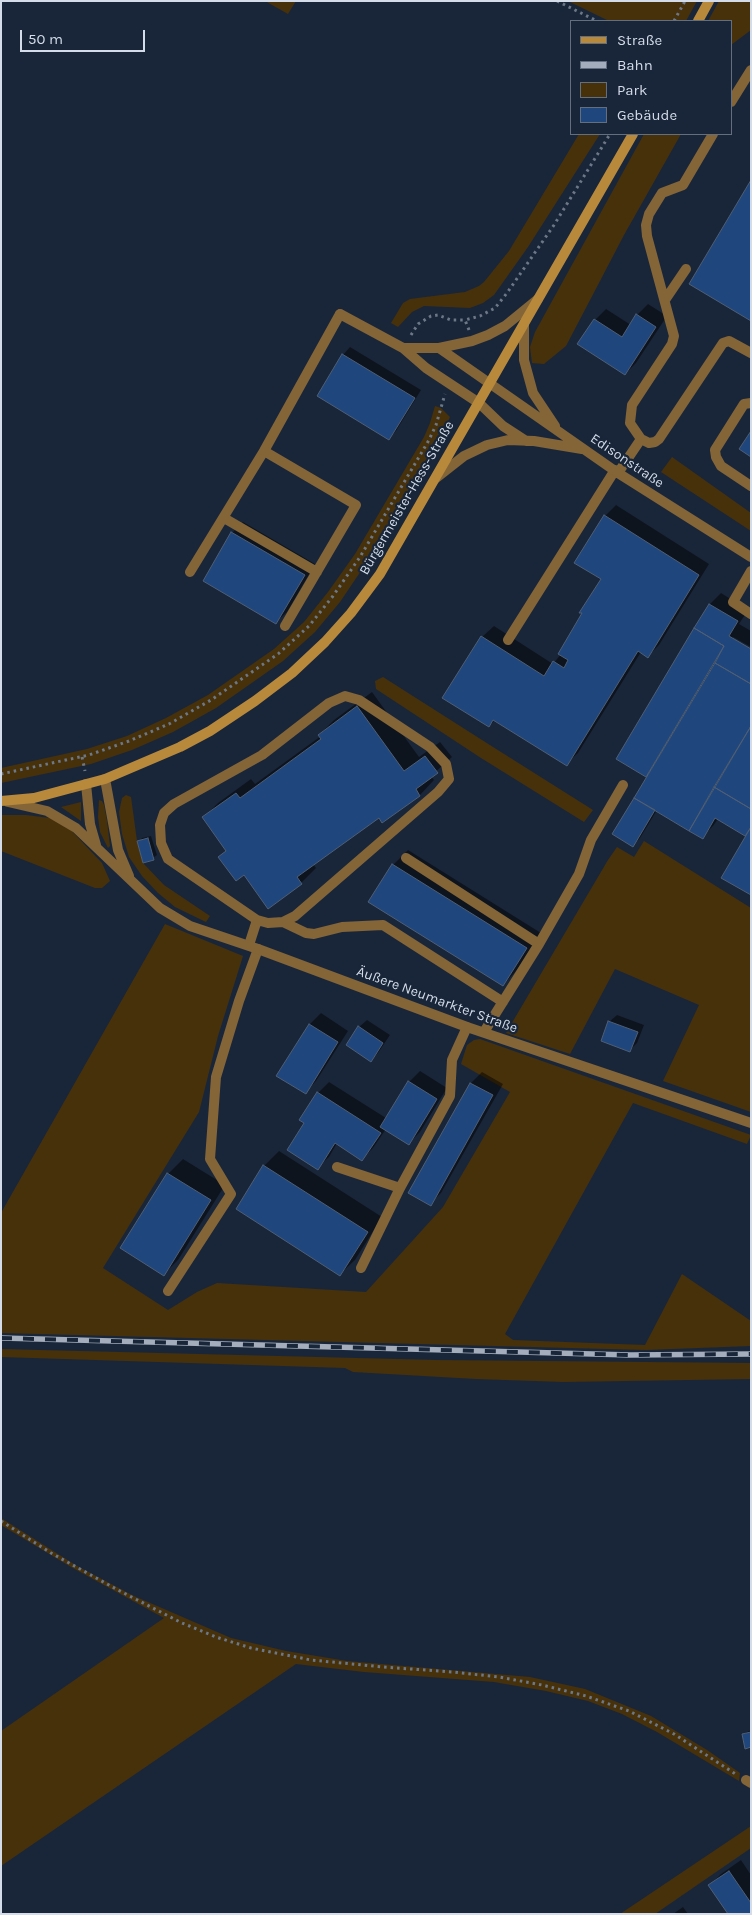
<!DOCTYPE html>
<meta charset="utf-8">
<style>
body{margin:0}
#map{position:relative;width:752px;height:1915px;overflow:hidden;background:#192639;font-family:Karla,sans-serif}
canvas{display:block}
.frame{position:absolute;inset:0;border:2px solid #d3dce8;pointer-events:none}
.legend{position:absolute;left:570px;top:20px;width:162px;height:115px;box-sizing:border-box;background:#192639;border:1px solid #636f7f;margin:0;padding:6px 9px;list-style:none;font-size:15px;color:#d3dce8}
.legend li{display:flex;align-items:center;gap:10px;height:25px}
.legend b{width:25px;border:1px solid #636f7f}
.scale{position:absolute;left:20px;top:30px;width:125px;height:22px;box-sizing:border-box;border:2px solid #d3dce8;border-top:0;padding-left:6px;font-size:15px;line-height:18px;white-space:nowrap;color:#d3dce8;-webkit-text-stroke:4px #192639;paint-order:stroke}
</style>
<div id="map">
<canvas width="752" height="1915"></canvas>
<div class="frame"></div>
<ul class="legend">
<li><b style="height:6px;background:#b8893b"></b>Straße</li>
<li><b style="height:6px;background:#a3adbb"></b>Bahn</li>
<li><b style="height:14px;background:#47310b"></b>Park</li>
<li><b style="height:14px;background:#1f477e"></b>Gebäude</li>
</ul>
<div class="scale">50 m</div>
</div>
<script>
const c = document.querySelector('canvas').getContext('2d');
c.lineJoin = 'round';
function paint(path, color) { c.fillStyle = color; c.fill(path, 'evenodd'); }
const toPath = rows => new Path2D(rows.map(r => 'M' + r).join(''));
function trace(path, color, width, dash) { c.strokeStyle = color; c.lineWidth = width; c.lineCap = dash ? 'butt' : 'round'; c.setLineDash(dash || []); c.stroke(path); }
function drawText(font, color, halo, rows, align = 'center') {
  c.font = font + ' Karla,sans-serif'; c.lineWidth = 4.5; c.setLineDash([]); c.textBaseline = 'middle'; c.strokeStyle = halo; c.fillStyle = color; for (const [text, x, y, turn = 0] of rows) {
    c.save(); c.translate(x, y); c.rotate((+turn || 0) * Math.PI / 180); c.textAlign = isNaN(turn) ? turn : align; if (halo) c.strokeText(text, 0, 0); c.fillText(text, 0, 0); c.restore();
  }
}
paint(toPath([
 [265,1,296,1,288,14],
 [568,1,697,1,686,21,609,21],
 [719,1,751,1,751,30,731,45,731,21,708,21],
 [579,134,600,134,528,247,494,295,483,303,470,308,424,306,412,312,398,327,391,323,403,303,410,299,465,292,479,286,484,282,509,251],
 [644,134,681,134,624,235,566,346,544,364,532,363,530,347,535,332],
 [435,406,441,408,450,417,445,428,367,562,340,602,315,632,283,661,216,708,173,732,132,750,91,764,1,783,1,768,87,749,127,736,166,718,208,695,274,649,304,622,328,592,355,554,424,437,430,423],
 [672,457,751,513,751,531,661,472],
 [383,677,493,747,593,810,584,822,481,758,376,689,375,681],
 [126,795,131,797,137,841,143,863,164,885,210,916,206,922,175,907,158,893,142,876,129,857,122,834,119,812,122,798],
 [99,800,102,801,104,805,107,821,110,846,108,848,100,832,98,817],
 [81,802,81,821,61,807],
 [1,815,26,815,50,818,68,827,102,863,110,881,102,888,95,888,1,851],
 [644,841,751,908,751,1112,663,1081,699,1005,615,969,570,1054,506,1033,608,860,617,847,634,857],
 [165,924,243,956,218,1036,199,1112,103,1268,168,1310,197,1292,217,1283,366,1292,443,1207,510,1092,461,1064,467,1045,474,1040,480,1039,751,1135,747,1144,633,1103,505,1334,513,1340,645,1345,682,1274,751,1321,751,1346,646,1350,1,1333,1,1213],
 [1,1349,437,1360,751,1363,751,1379,564,1382,476,1379,353,1372,345,1368,1,1357],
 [1,1518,77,1566,134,1596,231,1638,286,1651,347,1661,530,1677,585,1689,651,1716,707,1750,740,1773,739,1781,657,1732,622,1714,588,1701,546,1691,494,1682,364,1672,296,1664,1,1866,1,1731,164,1618,71,1567,1,1525],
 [751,1826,751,1848,655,1914,620,1914]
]), '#47310b');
paint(toPath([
 [648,304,667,316,636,363,625,374,595,320,606,309,631,325,637,315],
 [350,347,421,390,396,431,389,438,343,355],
 [616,505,709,564,659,645,648,656,641,652,578,753,566,764,495,720,489,726,482,637,494,626,553,664,561,654,603,579,605,516],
 [243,522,315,564,287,612,275,623,232,533],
 [721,593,748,610,739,624,751,631,751,647,733,637,733,640,751,650,751,894,749,831,745,835,718,819,713,826,702,837,657,810,640,838,633,845,648,777,618,759,710,604],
 [372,692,419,757,440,742,452,757,431,776,434,780,420,795,383,822,379,816,313,864,316,868,301,883,244,873,220,857,227,850,203,818,218,803,251,779,255,784,321,736,319,735,334,720],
 [151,836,157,855,153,858,139,842,142,838],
 [408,850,541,933,517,970,503,985,393,865],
 [321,1013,348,1031,316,1081,305,1093,278,1075,310,1024],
 [617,1015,644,1025,637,1043,630,1050,609,1022],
 [367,1020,390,1035,378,1053,371,1060,348,1045,359,1027],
 [420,1071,447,1088,420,1132,409,1143,386,1129,373,1148,362,1159,337,1143,329,1157,317,1168,306,1123,301,1120,318,1093,329,1082,386,1118,409,1082],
 [482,1072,503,1084,441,1193,430,1204,410,1193,471,1083],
 [279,1151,382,1217,355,1260,340,1274,237,1209,264,1166],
 [183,1159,225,1185,178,1260,164,1274,122,1248,168,1174],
 [751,1730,751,1746,743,1734],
 [741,1860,751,1875,751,1914,710,1885,721,1874],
 [683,1907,688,1914,673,1914]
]), '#0007');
const building = toPath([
 [751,180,751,321,689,284,751,180],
 [636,314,656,327,625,375,577,344,594,319,622,337,636,314],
 [342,354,415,398,389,440,317,396,342,354],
 [751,431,751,457,739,449,751,431],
 [604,515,699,575,648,658,638,651,567,766,493,720,489,727,442,698,481,636,544,676,553,661,564,668,568,660,558,654,582,613,579,613,601,579,574,563,604,515],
 [231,532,305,575,276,624,203,581,231,532],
 [709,604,738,621,729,636,751,649,751,684,715,663,724,646,694,628,709,604],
 [694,628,724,646,646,777,616,759,694,628],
 [715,663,751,684,751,726,689,831,634,798,715,663],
 [357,706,404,771,425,756,438,773,416,789,420,796,382,823,379,818,297,877,302,884,268,909,244,875,236,881,218,857,226,851,202,817,236,793,240,798,321,739,318,735,357,706],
 [751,726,751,809,714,787,751,726],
 [714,787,751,809,751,827,745,836,715,818,703,839,689,831,714,787],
 [634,798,655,810,633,847,612,834,634,798],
 [751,827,751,895,721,878,751,827],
 [148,838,154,860,143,863,137,841,148,838],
 [392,864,527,948,503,986,368,902,392,864],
 [608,1021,638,1032,630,1052,601,1041,608,1021],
 [309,1024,338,1042,306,1094,276,1076,309,1024],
 [358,1026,383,1043,371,1062,346,1045,358,1026],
 [408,1081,437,1099,409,1145,380,1127,408,1081],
 [470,1083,493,1095,431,1206,408,1193,470,1083],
 [317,1092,381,1133,362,1161,335,1143,318,1170,287,1150,304,1123,299,1120,317,1092],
 [263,1165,368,1232,340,1276,236,1209,263,1165],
 [167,1173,211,1200,164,1276,120,1248,167,1173],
 [751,1732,751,1747,745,1749,742,1734,751,1732],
 [729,1871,751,1903,751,1914,728,1914,708,1885,729,1871]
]);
paint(building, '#1f477e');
trace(building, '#4f5e73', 1);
trace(toPath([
 [557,1,597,21],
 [674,21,685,1],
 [469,330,465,320,480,316,495,308,507,293,554,225,610,134],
 [411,335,418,324,431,316,438,315,451,320,465,320],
 [82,757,85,771],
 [1,774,89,755,129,741,169,724,211,700,278,654,309,626,333,596,360,557,429,440,436,425,445,394],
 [1,1521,51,1553,118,1590,182,1623,216,1637,251,1648,311,1660,383,1667,453,1672,499,1677,542,1685,586,1696,629,1711,674,1734,737,1775]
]), '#6c7787', 3, [2.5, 4]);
trace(toPath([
 [731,102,751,70],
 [665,300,686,269],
 [751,403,744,404,715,450,716,457,721,466,751,486],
 [641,439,630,423,632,405,672,344,674,336,647,236,646,225,649,214,662,193,683,185,713,134],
 [264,451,356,505,285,626],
 [618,473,641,439,649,443,655,442,659,439,723,343,729,341,751,353],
 [224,518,317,572],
 [751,571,733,602,751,614],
 [190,572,264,451,340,314],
 [508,640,615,470],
 [406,858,539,944],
 [283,922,306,933,314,934,342,927,383,925,503,1002],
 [249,945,257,920,268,923,283,922,295,916,438,792,449,779,446,764,430,747,359,700,345,696,329,703,262,755,174,804,164,813,160,825,161,843,168,859,257,920],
 [484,1032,539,944,579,874,591,840,623,785],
 [337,1167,400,1188,450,1096,452,1060,467,1027],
 [361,1268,400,1188],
 [168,1291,231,1194,210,1159,216,1077,239,1001,258,949]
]), '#836538', 10);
trace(toPath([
 [340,314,403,348,426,368,479,403,503,426,526,441],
 [524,324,524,360,533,393,555,426],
 [403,348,439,348,618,473,751,557],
 [439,348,472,341,488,335,505,326,538,299],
 [436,478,464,456,487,445,508,440,534,441,582,449],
 [105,779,118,850,129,876],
 [86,784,90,824,96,845],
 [8,802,47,811,76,828,160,908,190,926,258,949,467,1027,751,1123],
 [746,1780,751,1783]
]), '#836538', 10);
trace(toPath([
 [698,21,709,1],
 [1,801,34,798,105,779,180,747,210,731,255,701,292,673,325,642,351,613,380,574,633,134]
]), '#b8893b', 10);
const rail = toPath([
 [1,1338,630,1355,751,1354]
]);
trace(rail, '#a3adbb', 5.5);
trace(rail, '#192639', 4, [11]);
drawText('14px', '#d3dce8', '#192639', [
 ["Edisonstraße",627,461,34],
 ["Bürgermeister-Hess-Straße",407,498,-60],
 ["Äußere Neumarkter Straße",437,1000,20]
]);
</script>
